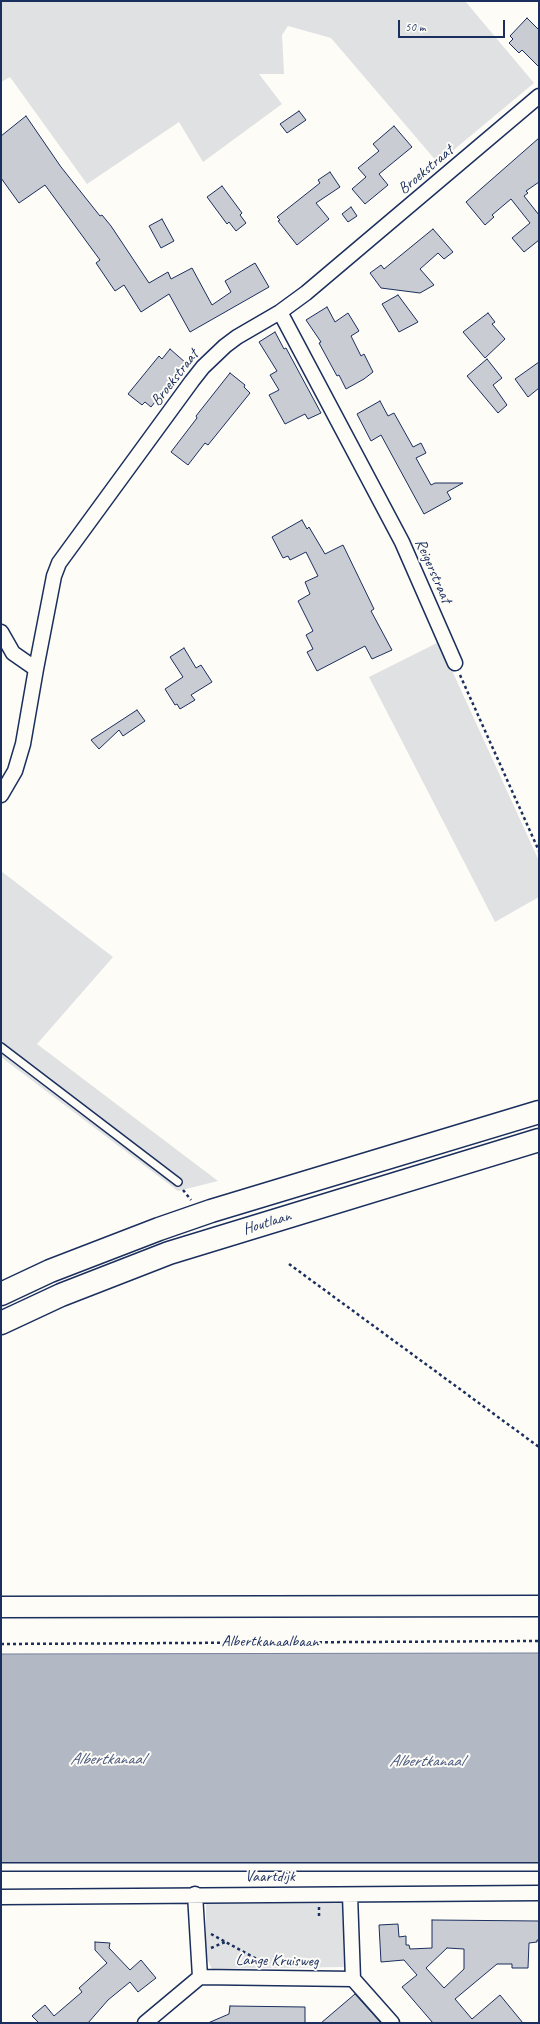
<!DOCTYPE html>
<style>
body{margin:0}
#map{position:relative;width:540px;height:2024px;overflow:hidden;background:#fdfcf7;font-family:Caveat,sans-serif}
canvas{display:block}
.frame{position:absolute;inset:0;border:2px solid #1b2f5e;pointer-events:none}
.scale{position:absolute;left:398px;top:20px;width:107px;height:18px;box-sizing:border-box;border:2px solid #1b2f5e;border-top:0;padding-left:5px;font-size:12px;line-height:14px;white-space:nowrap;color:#1b2f5e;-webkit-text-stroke:3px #fdfcf7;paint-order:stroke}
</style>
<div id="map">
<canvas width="540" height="2024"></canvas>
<div class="frame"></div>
<div class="scale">50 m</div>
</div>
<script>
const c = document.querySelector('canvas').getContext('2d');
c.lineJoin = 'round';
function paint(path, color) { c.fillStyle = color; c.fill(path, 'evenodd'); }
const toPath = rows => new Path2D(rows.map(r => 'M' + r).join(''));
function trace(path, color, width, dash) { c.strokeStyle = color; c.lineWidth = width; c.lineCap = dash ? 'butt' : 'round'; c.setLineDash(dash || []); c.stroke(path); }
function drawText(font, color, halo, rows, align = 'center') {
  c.font = font + ' Caveat,sans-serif'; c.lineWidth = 4; c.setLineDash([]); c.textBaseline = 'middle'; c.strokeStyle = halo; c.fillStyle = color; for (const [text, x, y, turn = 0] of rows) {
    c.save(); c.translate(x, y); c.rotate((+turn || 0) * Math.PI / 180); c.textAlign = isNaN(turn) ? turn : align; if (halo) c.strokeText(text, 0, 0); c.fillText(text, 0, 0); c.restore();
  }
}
paint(toPath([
 [1,1,465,1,534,83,438,163,331,38,288,26,282,35,284,74,259,74,282,104,203,162,179,122,87,184,10,77,1,82],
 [439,642,539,861,539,897,495,922,369,677],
 [1,871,113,957,37,1044,218,1181,178,1191,1,1057],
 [342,1903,344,1967,212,1969,206,1956,206,1904]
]), '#e0e1e3');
const water = toPath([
 [539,1653,539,1863,1,1866,1,1654,539,1653]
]);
paint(water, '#b3b8c5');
trace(water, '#76819c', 1);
const building = toPath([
 [527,18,539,30,539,67,522,50,519,53,509,43,513,39,510,36,527,18],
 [299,111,306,120,287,133,280,124,299,111],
 [26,116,61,167,100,216,102,215,111,226,149,283,168,272,171,279,192,268,212,305,231,292,225,281,255,263,269,287,190,332,169,294,141,312,124,285,115,291,96,263,100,260,45,185,19,203,1,178,1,136,26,116],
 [394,126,412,147,379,174,388,185,365,204,352,189,366,177,358,168,379,151,373,144,394,126],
 [539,138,539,182,526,191,528,193,524,196,539,215,539,240,524,252,512,238,530,223,511,199,492,215,494,217,485,225,466,202,539,138],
 [330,172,340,187,316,203,329,219,297,245,278,221,280,220,277,217,320,183,318,180,330,172],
 [222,186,242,213,240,215,246,223,236,231,229,222,227,224,207,197,222,186],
 [351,207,357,216,348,222,342,214,351,207],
 [162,219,174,241,161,248,149,226,162,219],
 [433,229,453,252,444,259,438,253,420,269,434,285,420,293,381,288,370,273,381,265,384,269,433,229],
 [398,295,418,322,399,332,382,304,398,295],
 [327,307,335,322,348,313,359,331,351,336,361,356,364,354,373,372,364,379,346,389,339,375,337,376,319,343,321,342,306,320,327,307],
 [488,313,495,322,492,324,505,339,485,358,463,332,488,313],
 [275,332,284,349,286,348,321,413,308,419,305,414,285,424,269,395,279,390,270,375,277,371,259,342,275,332],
 [170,349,186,363,151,407,145,402,142,405,128,394,159,356,162,359,170,349],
 [487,359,502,378,493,385,507,405,498,413,467,376,487,359],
 [539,362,539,388,528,397,515,379,539,362],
 [230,373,245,385,244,387,250,393,208,445,205,443,188,465,171,452,197,418,196,416,230,373],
 [380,401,388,416,394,413,413,447,421,443,426,453,416,458,431,485,435,483,463,483,447,492,451,499,424,514,381,435,371,441,357,414,380,401],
 [302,520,307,529,309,527,325,554,343,545,374,609,371,611,392,650,372,659,365,646,317,671,307,652,313,649,306,635,313,631,298,601,310,594,305,582,318,576,306,552,290,560,288,556,283,558,272,537,302,520],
 [184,648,196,668,201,665,212,682,191,695,195,700,180,709,177,704,175,705,165,689,183,677,170,657,184,648],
 [137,710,145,721,123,736,119,730,99,749,91,740,137,710],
 [432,1920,539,1921,539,1940,537,1940,537,1942,529,1943,528,1968,512,1968,512,1964,497,1964,455,1999,472,2019,500,1995,523,2023,433,2023,402,1987,417,1975,404,1960,381,1962,379,1925,398,1924,399,1937,406,1936,406,1945,409,1945,410,1949,432,1948,432,1920],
 [447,1948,464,1949,464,1969,444,1988,426,1968,447,1948],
 [95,1942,110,1943,109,1948,130,1970,141,1960,156,1978,138,1992,130,1982,108,2000,88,2023,39,2023,32,2016,45,2005,54,2016,82,1992,79,1988,107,1963,95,1950,95,1942],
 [355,1994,381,2023,321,2023,355,1994],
 [230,2006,305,2007,305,2023,208,2023,229,2014,230,2006]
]);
paint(building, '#c9ccd3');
trace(building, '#1b2f5e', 1);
const lane = toPath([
 [1,1047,178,1182],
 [1,1867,539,1867]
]);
const street = toPath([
 [280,312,402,542,455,663],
 [1,632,13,653,36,669],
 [1,795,15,771,23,744,36,669,54,576,59,563,192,381,203,367,225,346,237,337,280,312,306,293,539,96],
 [195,1894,200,1977],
 [350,1895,353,1979,392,2023],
 [1,1897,539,1893],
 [145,2023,200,1977,353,1979]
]);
const secondary = toPath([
 [1,1607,539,1606]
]);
const primary = toPath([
 [1,1294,50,1271,159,1229,211,1211,539,1112],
 [1,1323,61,1295,169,1253,539,1140]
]);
trace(lane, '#1b2f5e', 10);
trace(street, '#1b2f5e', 17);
trace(secondary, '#1b2f5e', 23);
trace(primary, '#1b2f5e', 25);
trace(toPath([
 [460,675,539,851],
 [183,1190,191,1200],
 [289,1264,539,1447],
 [1,1644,539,1641],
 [319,1907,319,1919],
 [211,1934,266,1964],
 [211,1948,225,1942],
 [275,1956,275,1963],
 [275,1963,302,1962,318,1963,319,1965]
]), '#1b2f5e', 2.5, [3, 3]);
trace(lane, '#fdfcf7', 7);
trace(street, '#fdfcf7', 14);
trace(secondary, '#fdfcf7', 20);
trace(primary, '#fdfcf7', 22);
drawText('16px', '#1b2f5e', '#fdfcf7', [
 ["Broekstraat",426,170,-40],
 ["Broekstraat",175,378,-52],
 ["Reigerstraat",433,571,66],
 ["Houtlaan",267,1223,-17],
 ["Albertkanaalbaan",270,1642],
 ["Vaartdijk",270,1877],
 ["Lange Kruisweg",277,1961,1]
]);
drawText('italic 17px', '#49587d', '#fdfcf7', [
 ["Albertkanaal",107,1760],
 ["Albertkanaal",426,1762]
]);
</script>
